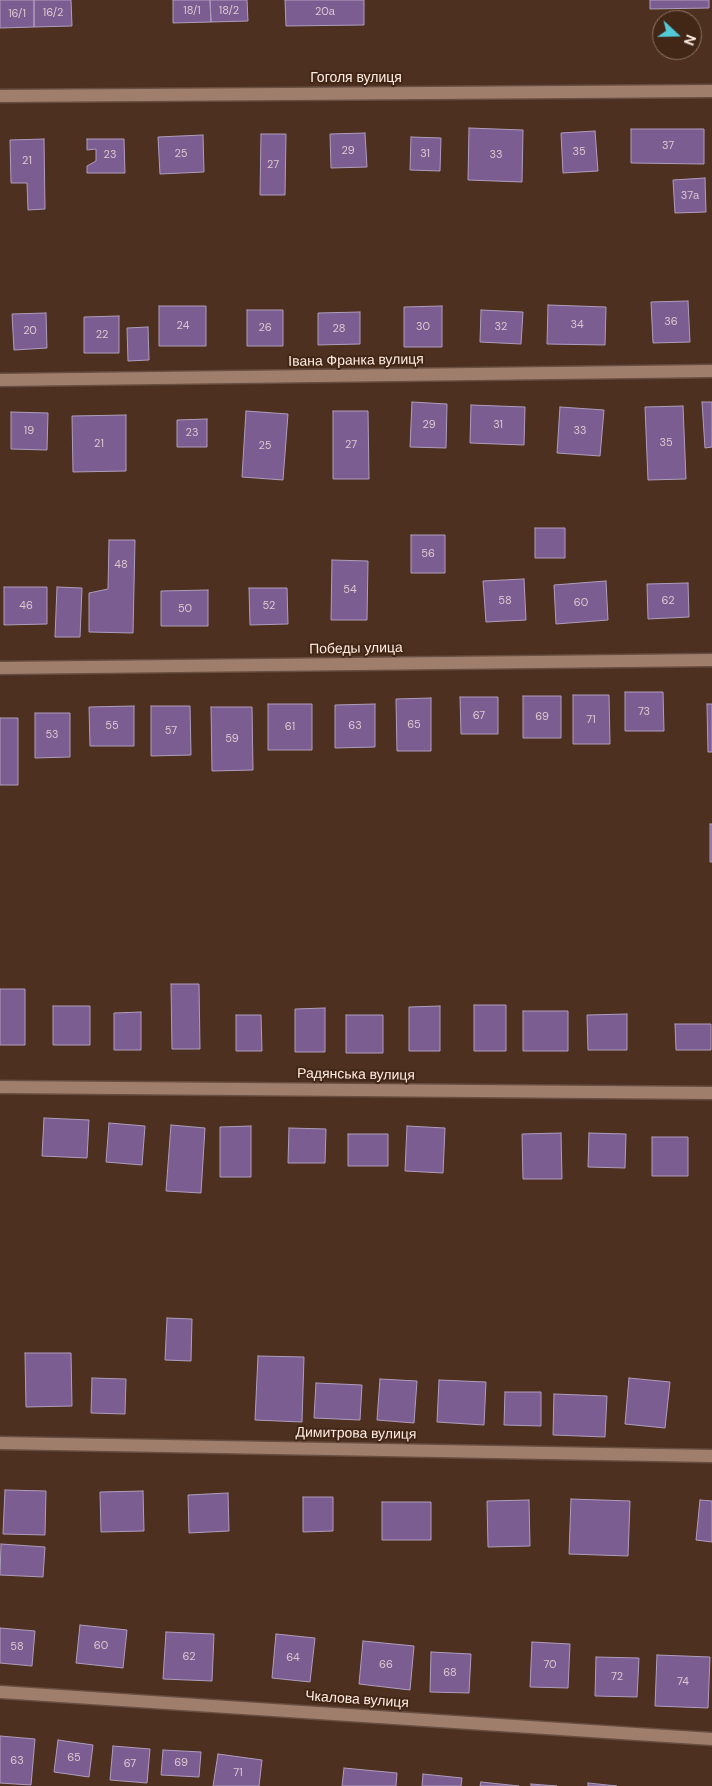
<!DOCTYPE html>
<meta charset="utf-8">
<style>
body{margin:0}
#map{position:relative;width:712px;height:1786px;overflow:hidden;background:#4d3020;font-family:"DM Sans",sans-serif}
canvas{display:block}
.north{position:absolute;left:652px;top:10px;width:50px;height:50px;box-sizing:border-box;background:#422616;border:1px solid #8e7568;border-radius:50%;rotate:111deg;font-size:14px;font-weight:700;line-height:20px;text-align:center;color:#ffece2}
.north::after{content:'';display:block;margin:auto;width:18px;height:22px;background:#52cbd7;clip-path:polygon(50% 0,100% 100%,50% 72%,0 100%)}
</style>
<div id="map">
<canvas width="712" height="1786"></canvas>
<div class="north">N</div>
</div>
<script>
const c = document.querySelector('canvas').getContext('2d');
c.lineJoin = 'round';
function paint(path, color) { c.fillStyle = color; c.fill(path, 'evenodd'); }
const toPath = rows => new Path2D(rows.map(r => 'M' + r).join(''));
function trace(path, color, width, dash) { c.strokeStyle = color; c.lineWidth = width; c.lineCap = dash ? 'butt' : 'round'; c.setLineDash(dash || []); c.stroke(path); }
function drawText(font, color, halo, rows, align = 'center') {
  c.font = font + ' "DM Sans",sans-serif'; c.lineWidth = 4; c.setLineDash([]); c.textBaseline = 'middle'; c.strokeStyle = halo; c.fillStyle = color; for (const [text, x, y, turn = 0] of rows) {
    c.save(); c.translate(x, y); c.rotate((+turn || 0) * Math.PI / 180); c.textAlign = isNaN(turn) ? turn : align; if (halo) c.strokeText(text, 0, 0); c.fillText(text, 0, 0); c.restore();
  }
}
const building = toPath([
 [0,0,34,0,34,27,0,28,0,0],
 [34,0,71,0,72,26,34,27,34,0],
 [173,0,210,0,211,22,173,23,173,0],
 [210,0,247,0,248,21,211,22,210,0],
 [285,0,364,0,364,25,286,26,285,0],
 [650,0,709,0,709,8,650,9,650,0],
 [469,128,523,130,522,182,468,180,469,128],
 [631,129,704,129,704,164,631,163,631,129],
 [595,131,598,171,563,173,561,133,595,131],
 [365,133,367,167,331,168,330,134,365,133],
 [261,134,286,134,285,195,260,195,261,134],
 [203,135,204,172,160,174,158,137,203,135],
 [411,137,441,138,440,171,410,170,411,137],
 [44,139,45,209,28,210,27,183,11,183,10,140,44,139],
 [87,139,124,139,125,173,87,173,87,166,96,161,96,149,87,150,87,139],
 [705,178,706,212,675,213,673,180,705,178],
 [688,301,690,342,653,343,651,302,688,301],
 [548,305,606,307,605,345,547,344,548,305],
 [159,306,206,306,206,346,159,346,159,306],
 [442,306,442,347,404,347,404,307,442,306],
 [247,310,283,310,283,346,247,346,247,310],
 [481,310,523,312,521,344,480,342,481,310],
 [360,312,360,344,318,345,318,313,360,312],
 [46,313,47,348,14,350,12,314,46,313],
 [119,316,119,353,84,353,84,317,119,316],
 [148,327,149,360,128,361,127,328,148,327],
 [412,402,447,404,446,448,410,447,412,402],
 [702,402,712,402,712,447,705,448,702,402],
 [471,405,525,407,524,445,470,443,471,405],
 [683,406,686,479,648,480,645,407,683,406],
 [560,407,604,410,600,456,557,453,560,407],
 [246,411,288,414,283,480,242,477,246,411],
 [333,411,368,411,369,479,333,479,333,411],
 [11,412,48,413,47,450,11,449,11,412],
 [126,415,126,471,73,472,72,416,126,415],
 [207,419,207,447,177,447,177,420,207,419],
 [535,528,565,528,565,558,535,558,535,528],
 [411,535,445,535,445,573,411,573,411,535],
 [109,540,135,540,133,633,89,632,89,593,108,589,109,540],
 [332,560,368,561,367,620,331,620,332,560],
 [524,579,526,620,486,622,483,581,524,579],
 [606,581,608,620,556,624,554,585,606,581],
 [688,583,689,617,648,619,647,584,688,583],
 [4,587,47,587,47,624,4,625,4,587],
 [57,587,82,588,80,637,55,637,57,587],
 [249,588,287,588,288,624,250,625,249,588],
 [208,590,208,626,161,626,161,591,208,590],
 [625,692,663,692,664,731,625,731,625,692],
 [573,695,609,695,610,744,573,744,573,695],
 [523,696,561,696,561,738,523,738,523,696],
 [460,697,498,697,498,734,461,734,460,697],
 [431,698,431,751,397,751,396,699,431,698],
 [268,704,312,704,312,750,268,750,268,704],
 [375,704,375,747,335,748,335,705,375,704],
 [707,704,712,704,712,752,708,752,707,704],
 [134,706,134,746,90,746,89,707,134,706],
 [151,706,190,706,191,755,151,756,151,706],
 [211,707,252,707,253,770,212,771,211,707],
 [35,713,70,713,70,757,35,758,35,713],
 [0,718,18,718,18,785,0,785,0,718],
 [710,824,712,824,712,862,710,862,710,824],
 [171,984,199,984,200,1049,172,1049,171,984],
 [0,989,25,989,25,1045,0,1045,0,989],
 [474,1005,506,1005,506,1051,474,1051,474,1005],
 [53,1006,90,1006,90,1045,53,1045,53,1006],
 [440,1006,440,1051,409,1051,409,1007,440,1006],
 [325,1008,325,1052,295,1052,295,1009,325,1008],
 [523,1011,568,1011,568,1051,523,1051,523,1011],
 [141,1012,141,1050,114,1050,114,1013,141,1012],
 [627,1014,627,1050,588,1050,587,1015,627,1014],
 [236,1015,261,1015,262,1051,236,1051,236,1015],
 [346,1015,383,1015,383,1053,346,1053,346,1015],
 [675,1024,711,1024,711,1050,676,1050,675,1024],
 [44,1118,89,1120,87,1158,42,1156,44,1118],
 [109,1123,145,1126,142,1165,106,1162,109,1123],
 [171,1125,205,1128,201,1193,166,1191,171,1125],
 [251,1126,251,1177,220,1177,220,1127,251,1126],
 [407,1126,445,1128,443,1173,405,1171,407,1126],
 [289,1128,326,1129,325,1163,288,1163,289,1128],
 [561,1133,562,1179,523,1179,522,1134,561,1133],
 [589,1133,626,1134,625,1168,588,1167,589,1133],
 [348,1134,388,1134,388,1166,348,1166,348,1134],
 [652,1137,688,1137,688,1176,652,1176,652,1137],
 [167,1318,192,1319,191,1361,165,1360,167,1318],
 [25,1353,71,1353,72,1406,26,1407,25,1353],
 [258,1356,304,1357,302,1422,255,1420,258,1356],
 [92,1378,126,1379,125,1414,91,1413,92,1378],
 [629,1378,670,1382,665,1428,625,1424,629,1378],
 [380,1379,417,1381,414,1423,377,1420,380,1379],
 [439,1380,486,1382,484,1425,437,1422,439,1380],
 [316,1383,362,1385,360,1420,314,1418,316,1383],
 [505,1392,541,1392,541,1426,504,1425,505,1392],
 [554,1394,607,1396,605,1437,553,1435,554,1394],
 [5,1490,46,1491,45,1535,3,1534,5,1490],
 [143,1491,144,1531,101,1532,100,1492,143,1491],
 [228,1493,229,1531,189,1533,188,1495,228,1493],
 [303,1497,333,1497,333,1531,303,1532,303,1497],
 [571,1499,630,1501,628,1556,569,1554,571,1499],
 [529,1500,530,1546,488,1547,487,1501,529,1500],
 [700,1500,712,1501,712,1542,696,1540,700,1500],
 [382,1502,431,1502,431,1540,382,1540,382,1502],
 [1,1544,45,1547,43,1577,0,1575,1,1544],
 [80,1625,127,1630,123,1668,76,1663,80,1625],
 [0,1628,35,1631,32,1666,0,1663,0,1628],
 [166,1632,214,1634,212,1681,163,1679,166,1632],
 [276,1634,315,1638,310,1682,272,1678,276,1634],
 [363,1641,414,1646,410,1690,359,1684,363,1641],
 [532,1642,570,1644,568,1688,530,1687,532,1642],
 [431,1652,471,1654,469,1693,430,1692,431,1652],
 [657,1655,710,1657,708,1708,655,1706,657,1655],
 [596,1657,639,1658,637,1697,595,1696,596,1657],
 [0,1736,35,1739,31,1785,0,1783,0,1736],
 [58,1740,93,1745,89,1777,54,1772,58,1740],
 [113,1746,150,1749,147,1783,110,1780,113,1746],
 [163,1750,201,1752,199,1777,161,1775,163,1750],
 [218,1754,262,1760,259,1786,213,1786,218,1754],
 [344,1768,397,1773,396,1786,342,1786,344,1768],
 [423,1774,462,1778,461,1786,422,1786,423,1774],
 [481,1782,519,1786,480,1786,481,1782],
 [588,1783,617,1786,588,1786,588,1783],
 [531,1784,557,1786,531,1786,531,1784]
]);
paint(building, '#7c5d92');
trace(building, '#af9dbd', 1);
const street = toPath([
 [0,96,712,91],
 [0,380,712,371],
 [0,668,712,660],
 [0,1087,712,1093],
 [0,1443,712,1456],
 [0,1692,712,1739]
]);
trace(street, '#674e40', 15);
trace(street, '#a07e6c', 12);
drawText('11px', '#dec8ce', null, [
 ["18/1",192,11],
 ["18/2",229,11],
 ["20а",325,12],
 ["16/2",53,13],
 ["16/1",17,14],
 ["37",668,146],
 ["29",348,151],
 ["35",579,152],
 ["25",181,154],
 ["31",425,154],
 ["23",110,155],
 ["33",496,155],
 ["21",27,161],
 ["27",273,165],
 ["37а",690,196],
 ["36",671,322],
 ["34",577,325],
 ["24",183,326],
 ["30",423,327],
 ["32",501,327],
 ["26",265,328],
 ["28",339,329],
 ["20",30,331],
 ["22",102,335],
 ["29",429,425],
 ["31",498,425],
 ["19",29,431],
 ["33",580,431],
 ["23",192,433],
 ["35",666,443],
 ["21",99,444],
 ["27",351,445],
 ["25",265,446],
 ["56",428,554],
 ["48",121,565],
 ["54",350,590],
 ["58",505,601],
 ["62",668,601],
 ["60",581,603],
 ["46",26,606],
 ["52",269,606],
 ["50",185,609],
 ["73",644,712],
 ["67",479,716],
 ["69",542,717],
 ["71",591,720],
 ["65",414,725],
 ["55",112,726],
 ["63",355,726],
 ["61",290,727],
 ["57",171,731],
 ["53",52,735],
 ["59",232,739],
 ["60",101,1646],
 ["58",17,1647],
 ["62",189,1657],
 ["64",293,1658],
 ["66",386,1665],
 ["70",550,1665],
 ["68",450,1673],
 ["72",617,1677],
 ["74",683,1682],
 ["65",74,1758],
 ["63",17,1761],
 ["69",181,1763],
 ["67",130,1764],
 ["71",238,1773]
]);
drawText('14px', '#ffece2', '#422616', [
 ["Гоголя вулиця",356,78],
 ["Івана Франка вулиця",356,361,-1],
 ["Победы улица",356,649,-1],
 ["Радянська вулиця",356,1075,1],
 ["Димитрова вулиця",356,1434,1],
 ["Чкалова вулиця",357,1700,4]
]);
</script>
